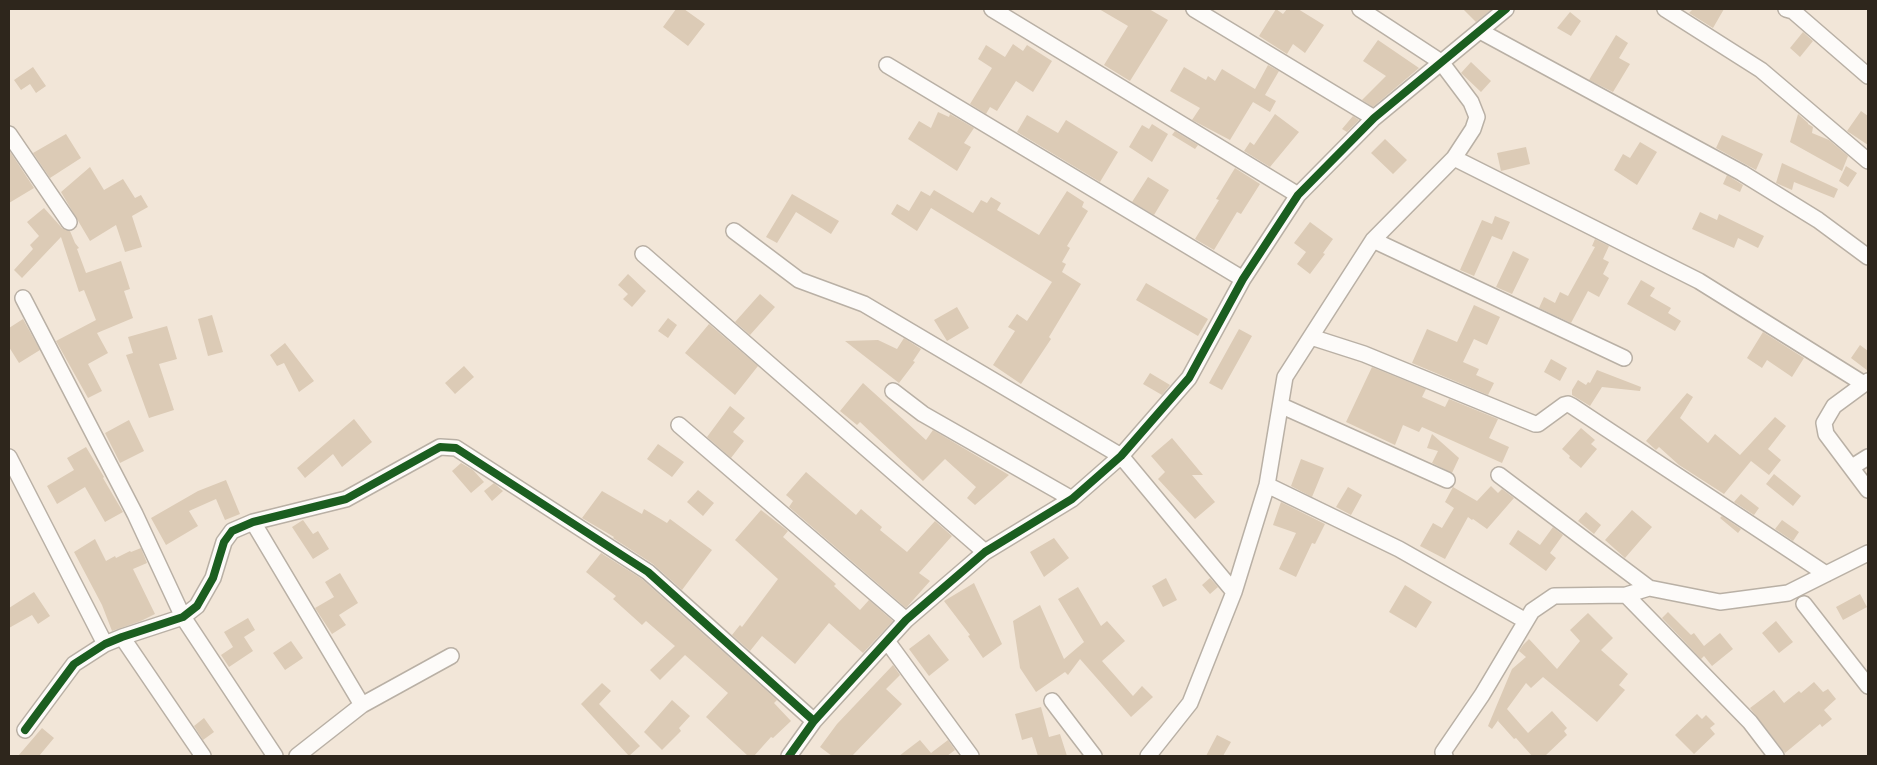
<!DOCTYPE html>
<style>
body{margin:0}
#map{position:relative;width:1877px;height:765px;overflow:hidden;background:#f2e6d8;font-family:"PT Sans",sans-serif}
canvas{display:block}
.frame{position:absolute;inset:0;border:10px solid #2e261c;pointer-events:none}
</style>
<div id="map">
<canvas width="1877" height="765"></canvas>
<div class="frame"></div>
</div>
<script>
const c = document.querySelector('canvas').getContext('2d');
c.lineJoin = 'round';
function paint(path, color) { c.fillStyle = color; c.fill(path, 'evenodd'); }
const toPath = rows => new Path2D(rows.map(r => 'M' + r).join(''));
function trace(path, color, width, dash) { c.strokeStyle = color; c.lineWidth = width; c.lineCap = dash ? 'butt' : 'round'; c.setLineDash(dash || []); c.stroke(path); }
paint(toPath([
 [676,9,684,9,705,24,688,46,663,27],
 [1099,9,1149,9,1168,20,1130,81,1104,65,1128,26],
 [1276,9,1283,14,1287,9,1298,9,1324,25,1305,53,1293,44,1287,54,1259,36],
 [1463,9,1492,9,1476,22],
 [1693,9,1724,9,1713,28,1689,13],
 [1570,12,1581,21,1571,36,1557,28],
 [1803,32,1813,41,1800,57,1790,48],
 [1616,35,1628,43,1619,58,1630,64,1613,92,1589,80],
 [1378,40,1419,68,1373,107,1362,100,1386,76,1363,61],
 [1013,44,1023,51,1027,45,1052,61,1033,92,1016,81,997,111,990,107,986,114,970,104,992,68,978,59,986,45,1005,57],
 [1471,62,1491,81,1481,92,1461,73],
 [1268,65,1279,71,1265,95,1276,101,1270,112,1253,102,1230,140,1192,120,1200,108,1170,91,1184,67,1206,80,1208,76,1215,81,1222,69,1255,89],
 [33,67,46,86,36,93,30,84,21,90,14,80],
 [1861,111,1868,116,1868,145,1847,131],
 [938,112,949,117,950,114,974,128,964,143,971,147,957,171,908,139,919,121,931,128],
 [1275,114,1299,132,1270,167,1244,151,1250,142,1254,145],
 [1798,114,1808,123,1808,124,1813,127,1812,133,1829,140,1848,156,1842,171,1790,142],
 [1027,115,1058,133,1066,120,1118,152,1100,182,1017,132],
 [1353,116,1359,120,1347,132,1342,129],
 [1152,124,1168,134,1152,162,1129,147,1142,125,1149,129],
 [1175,131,1198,145,1195,149,1172,135],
 [66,134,81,158,50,178,33,153],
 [1722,135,1763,154,1756,170,1716,148],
 [1385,139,1407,160,1393,174,1371,153],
 [1640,142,1657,152,1637,185,1614,170,1623,154,1630,158],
 [1526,147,1530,164,1501,171,1497,153],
 [9,150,34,188,9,203],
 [1782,163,1838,189,1834,198,1794,182,1792,190,1776,183],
 [1846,166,1857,173,1848,187,1839,181],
 [90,167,104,190,123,179,135,198,141,195,148,207,132,216,142,247,125,252,116,225,90,241,61,192],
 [1235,168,1260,184,1241,214,1237,212,1214,250,1195,239,1219,200,1216,199],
 [1727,175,1743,185,1740,192,1723,184],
 [1148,177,1169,190,1154,215,1132,202],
 [934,190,973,213,981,200,987,203,991,197,1001,203,997,210,1039,235,1067,191,1084,202,1082,207,1088,211,1067,246,1070,248,1062,262,1066,264,1062,272,1081,284,1049,337,1051,339,1021,384,993,365,1015,331,1008,327,1017,314,1027,321,1052,282,931,208,917,231,891,214,897,204,909,211,921,191,930,196],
 [792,194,839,221,831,234,796,212,777,243,766,237],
 [44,208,62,228,70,231,75,243,79,248,77,249,86,273,121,261,130,289,124,291,133,318,97,333,108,353,88,364,102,391,88,398,56,341,96,320,84,290,79,292,61,237,22,278,14,270,33,249,30,245,39,236,27,222],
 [1700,212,1717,220,1719,214,1764,236,1758,248,1738,238,1734,248,1692,229],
 [1495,216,1510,222,1502,240,1492,236,1474,276,1460,270,1482,220,1492,224],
 [1310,222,1333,239,1323,253,1325,254,1310,274,1297,264,1306,252,1294,243],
 [1595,239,1609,246,1603,259,1609,262,1603,274,1609,278,1599,297,1588,291,1571,323,1539,308,1544,297,1555,303,1560,292,1568,296,1595,247,1592,246],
 [1513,251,1529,259,1512,294,1496,287],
 [628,274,646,291,632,307,623,299,628,294,618,285],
 [1641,280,1655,288,1650,296,1671,308,1668,313,1681,321,1675,331,1627,304],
 [1146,283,1208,319,1198,336,1136,300],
 [760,294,775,307,750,335,735,322],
 [1474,305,1500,317,1487,345,1474,339,1463,362,1479,369,1476,375,1494,383,1488,395,1412,363,1427,329,1457,342],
 [957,307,969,328,947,341,934,320],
 [212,315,223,352,208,356,198,319],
 [668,318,677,325,668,338,658,331],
 [23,319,40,350,19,363,9,347,9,328],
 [709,324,758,366,735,395,685,353],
 [167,326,177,359,159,364,174,410,149,418,126,355,133,353,128,337],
 [1239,329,1252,336,1222,390,1209,383],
 [1763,332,1804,358,1792,377,1767,360,1762,368,1747,358],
 [904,338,921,349,913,361,915,362,899,383,845,341,878,340,897,349],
 [285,343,314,381,299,392,284,363,277,366,270,355],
 [1860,345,1868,351,1868,371,1851,358],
 [1551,359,1567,368,1560,381,1544,372],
 [464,366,474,377,455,394,445,383],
 [1372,367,1426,389,1422,397,1445,407,1449,399,1498,419,1489,438,1509,447,1502,463,1422,427,1419,432,1403,425,1395,445,1346,422],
 [1597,370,1641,387,1640,391,1602,387,1590,406,1572,395,1572,390,1578,380,1586,385,1588,382,1590,383],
 [1150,373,1170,385,1162,395,1143,384],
 [863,383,926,440,933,430,1009,475,975,505,967,498,976,487,945,459,923,481,860,422,857,425,840,411],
 [1687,393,1693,397,1680,418,1708,443,1715,434,1740,455,1775,417,1786,426,1768,449,1781,460,1769,475,1751,461,1724,494,1679,465,1659,447,1656,450,1646,441],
 [730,406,745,418,733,432,744,441,731,458,707,437],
 [354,419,372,442,342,467,333,454,305,478,297,468],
 [129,420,144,451,120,463,105,433],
 [1581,428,1595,440,1591,444,1597,449,1581,468,1569,458,1570,456,1562,449],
 [1432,434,1459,458,1452,473,1432,463,1438,451,1427,448],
 [1172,438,1203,475,1192,475,1215,502,1195,519,1158,479,1165,472,1151,456],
 [658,444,684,462,672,477,647,459],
 [86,447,104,477,103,478,123,512,105,522,85,487,57,504,47,486,74,470,67,458],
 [1301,459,1324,468,1312,497,1291,486],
 [461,463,473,470,484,482,471,493,452,471],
 [806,472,856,515,861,509,882,527,880,530,907,552,935,521,952,536,919,573,930,581,906,608,789,507,793,501,786,495],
 [1774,474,1801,496,1793,506,1766,484],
 [226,480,240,514,225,520,216,499,189,511,198,526,166,545,151,518,198,491],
 [494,483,503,491,492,501,484,491],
 [1491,486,1498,493,1502,489,1514,498,1487,529,1473,519,1472,520,1468,517,1445,559,1420,546,1433,523,1442,528,1454,508,1445,502,1453,487,1477,501],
 [1348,487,1362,495,1351,515,1336,507],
 [698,490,714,503,703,516,687,502],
 [602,491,642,514,644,509,667,523,670,519,712,550,682,590,653,564,613,538,614,537,582,518],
 [1741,494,1759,508,1754,515,1734,502],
 [1281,502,1325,524,1315,544,1312,543,1296,577,1279,569,1296,533,1273,525],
 [761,510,788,531,783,537,836,584,834,586,860,610,869,600,893,621,863,653,829,623,795,664,762,636,750,651,732,635,740,625,742,627,778,579,735,540],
 [1632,510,1652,527,1625,558,1605,540],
 [1586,512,1601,525,1594,534,1578,521],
 [1722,516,1741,529,1738,533,1720,518],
 [303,520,313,534,318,531,329,549,313,559,292,527],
 [1782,520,1799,532,1793,541,1775,529],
 [1553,527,1563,535,1550,553,1556,558,1546,571,1509,544,1518,530,1540,545],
 [1054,538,1069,558,1044,577,1030,552],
 [95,539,106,561,115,556,116,558,130,551,131,552,141,548,147,563,133,569,155,614,141,621,112,631,102,605,74,552],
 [601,553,642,579,777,700,774,703,791,721,773,738,771,737,754,756,748,756,706,717,728,693,685,655,660,680,650,670,675,646,646,621,642,625,613,599,616,596,586,572],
 [340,573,358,603,339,615,346,625,332,634,315,608,334,597,325,582],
 [1166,578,1177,600,1163,607,1152,586],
 [1210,578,1218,587,1210,594,1202,585],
 [974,583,1002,644,983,658,968,636,970,635,944,601],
 [1405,585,1432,602,1416,628,1389,612],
 [1078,587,1101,626,1107,621,1125,641,1102,661,1133,696,1142,686,1153,697,1131,717,1080,659,1068,675,1065,672,1036,692,1020,668,1013,621,1040,605,1064,659,1084,642,1058,599],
 [34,592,50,616,38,624,32,615,9,628,9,608],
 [1860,594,1867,607,1843,620,1836,607],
 [1668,612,1691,635,1694,633,1704,646,1720,633,1733,649,1712,666,1704,656,1701,659,1662,618],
 [1588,613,1613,638,1601,650,1628,674,1619,685,1625,690,1597,722,1543,677,1531,688,1526,683,1507,709,1528,733,1552,711,1567,728,1564,731,1567,735,1545,756,1532,756,1516,738,1514,739,1498,721,1499,719,1492,729,1488,726,1512,669,1526,657,1519,651,1523,645,1529,639,1557,669,1580,641,1570,630],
 [248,618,255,630,244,637,253,651,229,667,221,655,233,647,224,632],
 [1776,621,1793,642,1779,653,1762,633],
 [929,634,949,660,929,676,909,649],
 [291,641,303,658,285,670,273,653],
 [893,665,900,675,886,689,902,704,852,756,832,756,820,747,837,724],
 [1814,682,1823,692,1828,689,1836,699,1824,710,1832,719,1822,727,1820,724,1785,753,1750,708,1774,690,1784,703,1799,691,1801,693],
 [602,683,611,691,599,704,640,746,629,756,581,704],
 [672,700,690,716,679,728,681,731,662,750,644,732],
 [1041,707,1049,737,1060,734,1067,756,1038,756,1032,737,1022,740,1015,714],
 [1697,714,1702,719,1706,715,1715,724,1710,728,1715,734,1694,754,1675,735],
 [204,718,214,732,203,740,194,726],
 [42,728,54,738,39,756,18,756],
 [1217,735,1231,742,1223,756,1206,756],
 [920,740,931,753,948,740,955,750,947,756,899,756]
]), '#dccbb6');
const minor = toPath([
 [992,9,1298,195],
 [1194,9,1374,118],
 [1665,9,1761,70,1868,161],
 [1786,9,1793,11,1868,76],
 [1480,31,1742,173,1818,220,1868,257],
 [887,65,1243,279],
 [9,134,69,222],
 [1454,158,1699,281,1864,384],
 [734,231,799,280,864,304,1121,456,1234,592],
 [1373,240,1624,358],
 [643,254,985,552],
 [23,298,135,514,183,617,275,756],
 [1311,337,1364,354,1535,424,1538,424,1564,405,1568,404,1572,406,1826,574],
 [1868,381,1834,406,1824,423,1826,434,1868,490],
 [893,391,923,414,1072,499],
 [1282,406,1447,480],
 [679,425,906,620],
 [9,457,105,644],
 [1852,467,1868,457],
 [1499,475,1649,588],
 [1267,485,1399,549,1526,621],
 [253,522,362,705],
 [1626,595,1750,722,1776,756],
 [1804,604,1868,686],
 [122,637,203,756],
 [887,641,971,756],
 [1052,701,1094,756],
 [25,730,74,664,105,644,122,637,183,617,197,606,213,578,224,542,232,531,253,522,346,499,440,447,456,448,648,572,814,721],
 [297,756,362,705,451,656],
 [789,756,814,721,906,620,985,552,1072,499,1121,456,1189,378,1243,279,1298,195,1374,118,1506,9],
 [1148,756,1190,703,1234,592,1267,485,1285,377,1373,240,1454,158,1473,129,1477,117,1471,102,1441,62,1360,9],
 [1445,756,1443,752,1482,695,1532,611,1554,596,1626,595,1649,588,1720,602,1788,593,1868,553]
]);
trace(minor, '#b9b0a5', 18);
trace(minor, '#fdfbf9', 15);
trace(toPath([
 [25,730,74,664,105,644,122,637,183,617,197,606,213,578,224,542,232,531,253,522,346,499,440,447,456,448,648,572,814,721],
 [789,756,814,721,906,620,985,552,1072,499,1121,456,1189,378,1243,279,1298,195,1374,118,1506,9]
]), '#1b5e20', 8);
</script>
